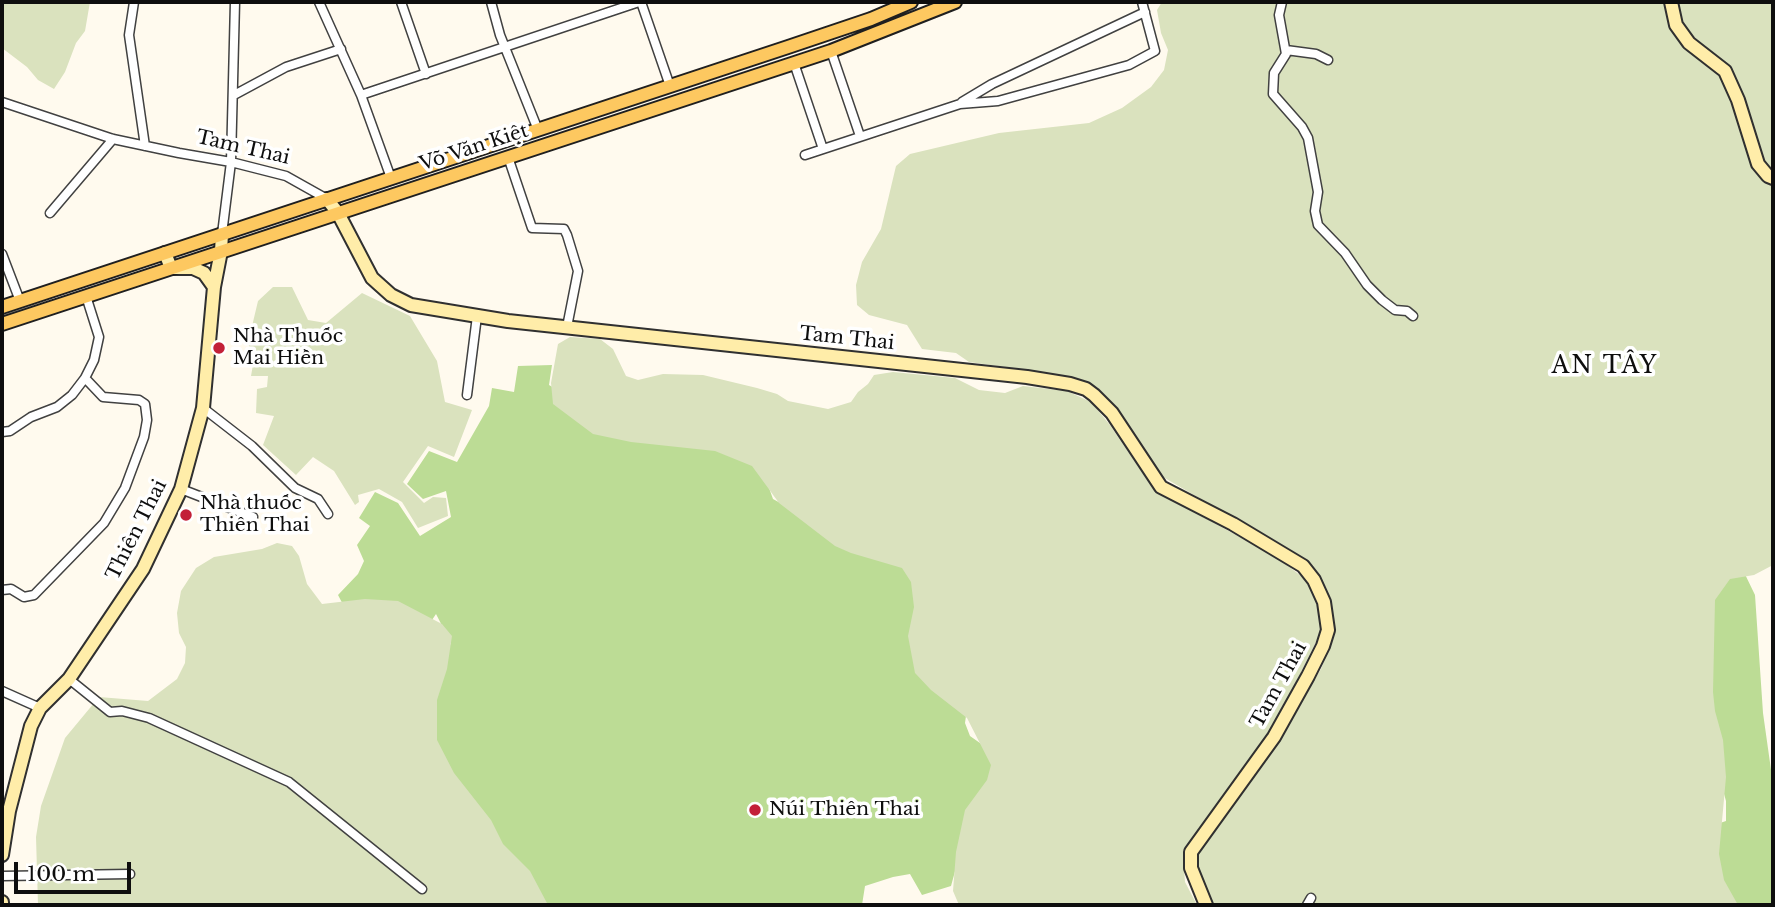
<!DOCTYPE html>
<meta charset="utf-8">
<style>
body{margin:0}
#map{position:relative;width:1775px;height:907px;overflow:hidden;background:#fffaee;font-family:"Libre Baskerville",serif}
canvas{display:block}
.frame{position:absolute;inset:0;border:4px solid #0e0e0e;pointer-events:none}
.scale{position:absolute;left:14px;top:862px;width:117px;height:32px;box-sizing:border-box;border:4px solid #0e0e0e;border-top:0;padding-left:9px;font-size:21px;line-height:24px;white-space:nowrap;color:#0e0e0e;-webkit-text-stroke:5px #fff;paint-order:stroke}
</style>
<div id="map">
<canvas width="1775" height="907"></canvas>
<div class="frame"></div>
<div class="scale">100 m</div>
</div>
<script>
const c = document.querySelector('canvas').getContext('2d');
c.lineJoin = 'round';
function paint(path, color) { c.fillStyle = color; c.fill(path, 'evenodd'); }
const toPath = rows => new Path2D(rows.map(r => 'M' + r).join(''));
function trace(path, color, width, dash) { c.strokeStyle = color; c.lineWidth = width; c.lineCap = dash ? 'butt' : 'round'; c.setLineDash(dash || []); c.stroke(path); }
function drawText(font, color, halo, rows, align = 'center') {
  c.font = font + ' "Libre Baskerville",serif'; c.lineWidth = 7; c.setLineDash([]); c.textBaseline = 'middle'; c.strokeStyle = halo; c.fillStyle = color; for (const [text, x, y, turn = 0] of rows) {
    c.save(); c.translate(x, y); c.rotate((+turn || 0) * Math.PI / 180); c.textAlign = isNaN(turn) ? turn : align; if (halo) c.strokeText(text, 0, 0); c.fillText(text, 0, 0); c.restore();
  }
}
paint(toPath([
 [552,365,549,385,576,401,753,444,773,499,815,522,900,551,976,644,965,723,970,736,1014,767,971,813,951,886,922,895,910,874,893,877,865,886,862,905,533,905,444,778,424,695,451,643,436,614,416,644,348,614,338,595,358,574,364,561,357,545,370,526,359,518,375,492,398,503,420,536,451,517,446,491,423,499,407,484,429,451,457,462,489,406,492,388,514,392,518,366],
 [1716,551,1741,566,1755,595,1763,713,1773,784,1773,905,1726,905,1714,825,1726,821,1726,801,1713,754,1707,703]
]), '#bcdc95');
paint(toPath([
 [2,2,90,2,85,31,76,43,65,72,54,89,38,80,27,67,2,48],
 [1162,2,1773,2,1773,565,1754,575,1730,579,1715,600,1713,692,1715,711,1723,740,1726,777,1719,854,1724,880,1738,905,1211,905,1198,871,1197,856,1207,838,1268,756,1321,669,1335,632,1332,610,1326,588,1315,569,1299,556,1163,477,1120,412,1097,387,1071,379,1034,371,969,362,956,353,922,349,907,325,869,315,857,305,856,285,862,262,881,229,896,166,910,154,999,133,1089,123,1122,108,1151,87,1164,70,1168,50,1161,33,1157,10],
 [273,287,292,287,308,320,326,323,362,293,410,316,437,361,445,402,472,410,454,457,428,446,403,482,424,503,433,497,446,498,448,516,418,528,402,502,379,489,358,495,359,502,355,505,334,471,313,457,296,475,263,445,274,416,256,413,257,389,267,387,268,376,251,376,254,359,248,343,258,301],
 [570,337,600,339,613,349,626,376,638,380,663,374,703,375,757,388,777,394,788,401,828,409,851,402,858,392,868,384,874,375,893,372,955,378,979,390,1005,393,1023,386,1067,391,1091,402,1110,425,1154,490,1278,558,1301,576,1312,589,1319,607,1322,624,1318,638,1273,728,1187,845,1183,856,1185,882,1197,905,959,905,953,891,956,852,965,810,987,780,991,765,967,718,931,690,915,673,908,636,914,607,911,582,902,568,851,553,835,546,779,503,752,466,715,451,631,442,593,434,553,404,551,383,558,344],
 [277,543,292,546,299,556,307,584,322,604,365,599,398,601,442,624,452,636,447,669,437,700,437,740,454,773,491,820,503,844,530,871,548,905,38,905,36,837,41,806,65,738,99,697,148,701,177,679,185,663,186,647,179,633,177,613,181,591,196,568,214,557,262,549]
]), '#dae2be');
const street = toPath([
 [134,2,129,35,145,146],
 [319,2,361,95,391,178],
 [401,2,426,74],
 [491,2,500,35,538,130],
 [641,2,670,86],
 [1282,2,1279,15,1286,54,1274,73,1273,94,1302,127,1308,138,1318,192,1315,211,1318,225,1345,253,1367,285,1382,300,1395,310,1407,311,1413,316],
 [1286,50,1316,54,1328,60],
 [831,51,860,136],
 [794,63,823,149],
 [234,95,286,67,341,49],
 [361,95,639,2],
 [2,102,113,139,179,153,231,162,286,176,327,199],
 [962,102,992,84,1145,12],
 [805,155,960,104,998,101,1129,65,1155,51,1142,2],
 [508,157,532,228,564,229,567,235,578,271,567,327],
 [50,213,113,139],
 [222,234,231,162,235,2],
 [2,254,20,301],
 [467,395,477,316],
 [203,408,252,446,295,488,318,499,328,514],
 [2,432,10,431,31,417,57,407,72,395,85,378,94,360,99,337,86,296],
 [181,489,253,517],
 [2,590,11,589,24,597,34,595,104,523,125,488,144,437,147,420,145,404,139,400,103,397,85,378],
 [69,679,110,712,122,711,149,718,289,782,422,889],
 [2,691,40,708],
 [2,876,130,874],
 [1307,905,1311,898]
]);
const secondary = toPath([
 [1671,2,1676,25,1689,43,1725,71,1738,100,1758,164,1768,176,1773,178],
 [327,199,338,213,372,278,391,295,411,305,508,321,1027,377,1070,384,1086,389,1094,395,1112,413,1161,487,1233,524,1303,566,1314,580,1324,602,1328,630,1323,646,1308,676,1274,737,1191,852,1191,868,1206,905],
 [165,253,171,268,193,268,204,273,214,287],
 [2,855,9,811,31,726,40,708,69,679,143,569,181,489,203,408,214,287,221,251,222,234],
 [2,902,2,905]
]);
const primary = toPath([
 [2,307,788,47,871,19,911,2],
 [2,324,831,51,955,2]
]);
trace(street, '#414141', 11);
trace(secondary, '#303030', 16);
trace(primary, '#1f1f1f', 16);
trace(street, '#fff', 8);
trace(secondary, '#ffeda9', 12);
trace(primary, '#fdc860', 12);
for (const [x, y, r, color] of [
 [219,348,7,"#c32038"],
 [186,515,7,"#c32038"],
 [755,810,7,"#c32038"]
]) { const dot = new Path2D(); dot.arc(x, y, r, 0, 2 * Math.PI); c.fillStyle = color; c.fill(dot); trace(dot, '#fff', 2.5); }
drawText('19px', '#0e0e0e', '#fff', [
 ["Tam Thai",243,148,13],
 ["Võ Văn Kiệt",474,148,-18],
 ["Tam Thai",847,339,6],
 ["Thiên Thai",137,530,-63],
 ["Tam Thai",1279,685,-61]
]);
drawText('19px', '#0e0e0e', '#fff', [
 ["Nhà Thuốc",233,337],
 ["Mai Hiền",233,359],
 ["Nhà thuốc",200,504],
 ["Thiên Thai",200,526],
 ["Núi Thiên Thai",769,810]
], 'left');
c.letterSpacing = '2px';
drawText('23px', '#0e0e0e', '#fff', [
 ["AN TÂY",1605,367]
]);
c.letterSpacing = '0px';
</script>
